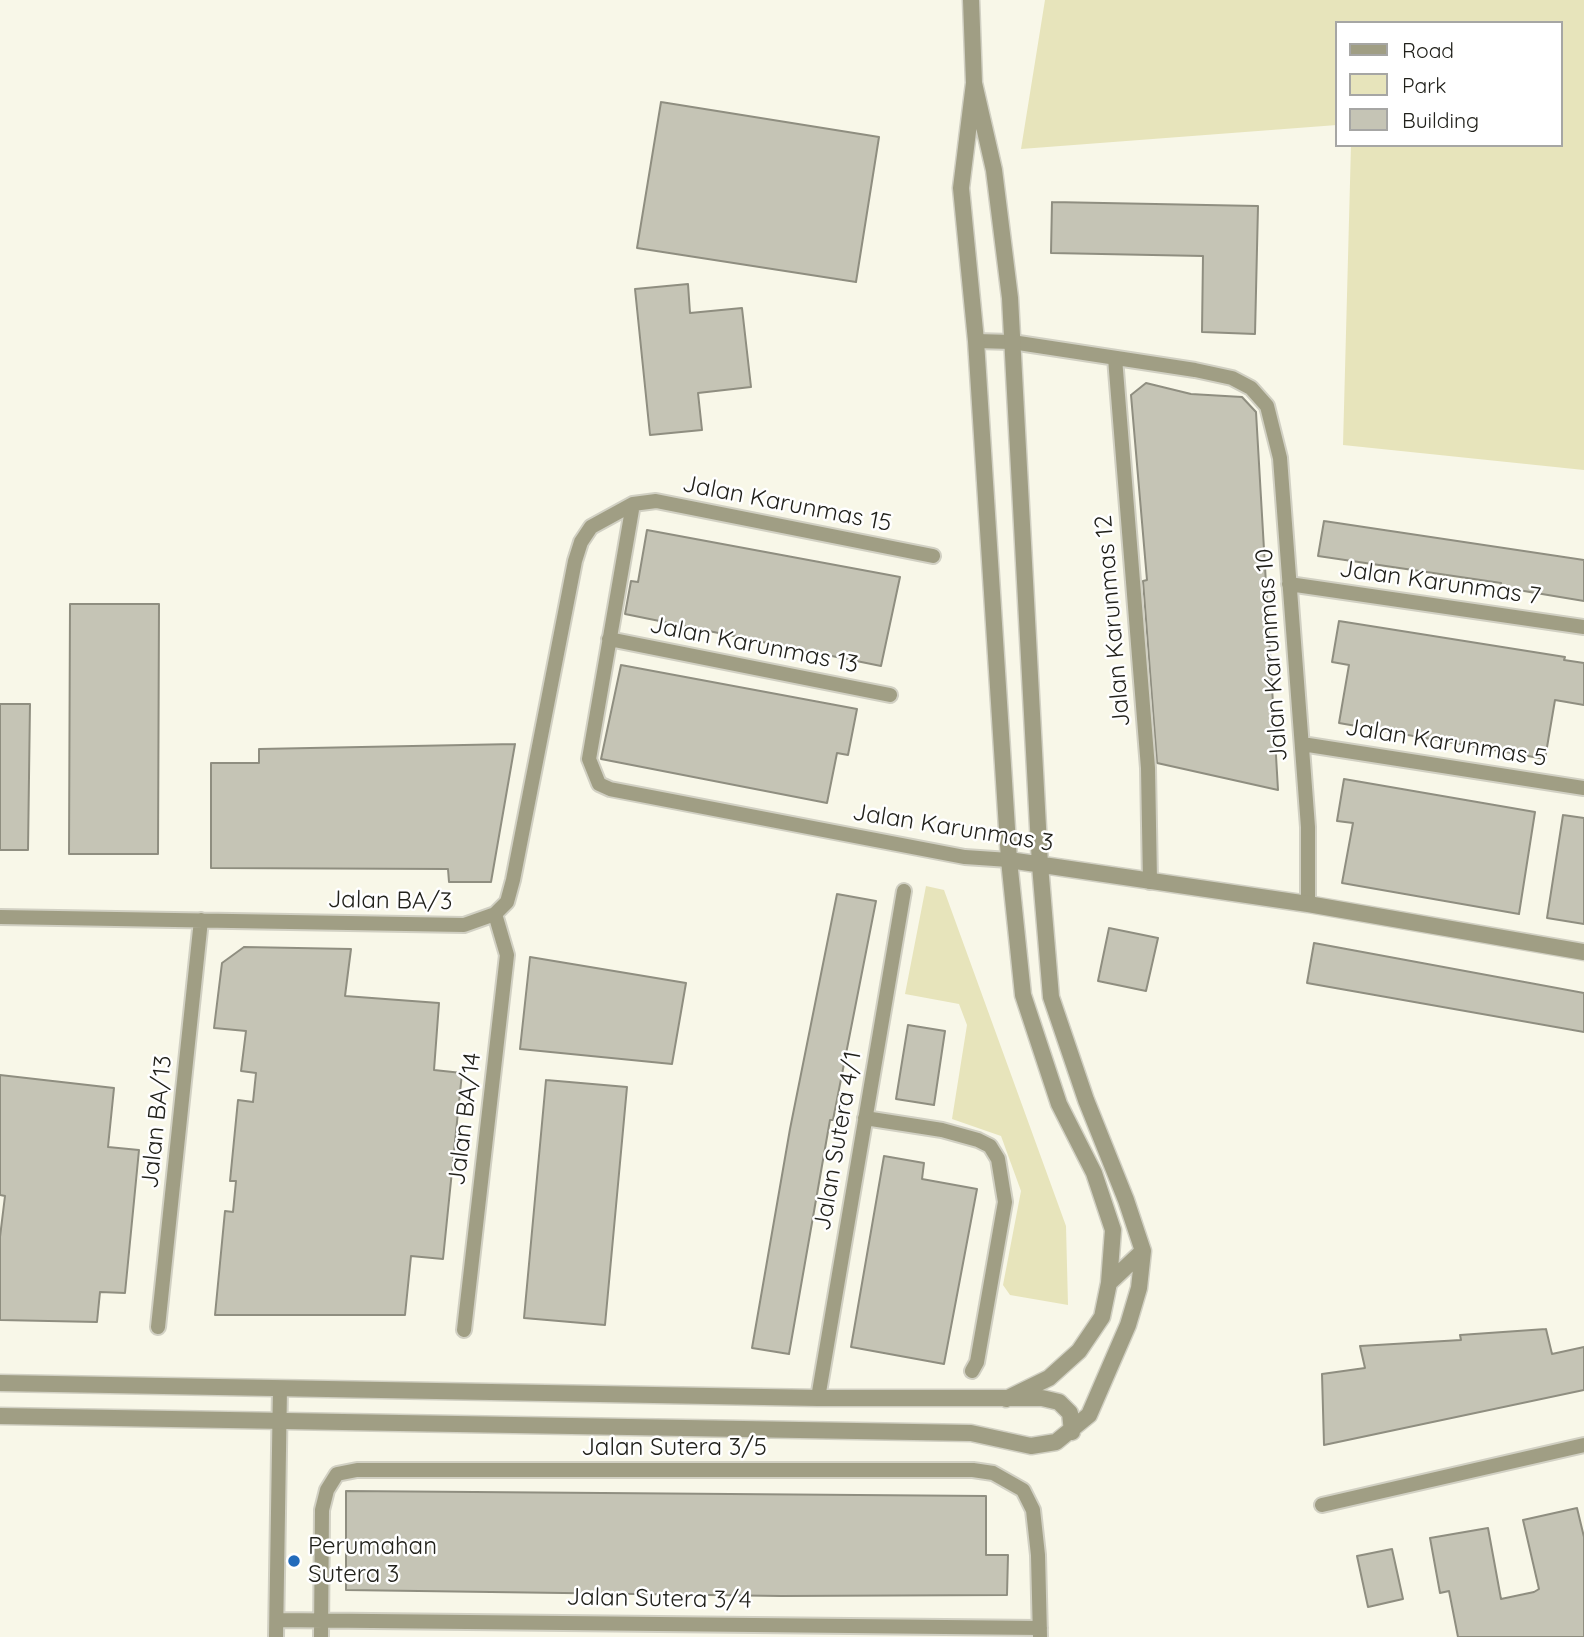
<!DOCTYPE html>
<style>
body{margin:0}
#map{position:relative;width:1584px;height:1637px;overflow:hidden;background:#f8f7e8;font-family:Quicksand,sans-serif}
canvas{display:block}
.legend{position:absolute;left:1335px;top:21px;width:228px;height:126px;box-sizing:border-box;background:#fff;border:2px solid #a6a6a4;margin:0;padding:9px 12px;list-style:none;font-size:21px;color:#21211b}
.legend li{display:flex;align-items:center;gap:14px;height:35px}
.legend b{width:35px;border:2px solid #a6a6a4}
</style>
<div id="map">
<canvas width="1584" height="1637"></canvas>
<ul class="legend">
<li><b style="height:9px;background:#a09e84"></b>Road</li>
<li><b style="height:19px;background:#e7e4bb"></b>Park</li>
<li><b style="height:19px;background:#c5c4b5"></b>Building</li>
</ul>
</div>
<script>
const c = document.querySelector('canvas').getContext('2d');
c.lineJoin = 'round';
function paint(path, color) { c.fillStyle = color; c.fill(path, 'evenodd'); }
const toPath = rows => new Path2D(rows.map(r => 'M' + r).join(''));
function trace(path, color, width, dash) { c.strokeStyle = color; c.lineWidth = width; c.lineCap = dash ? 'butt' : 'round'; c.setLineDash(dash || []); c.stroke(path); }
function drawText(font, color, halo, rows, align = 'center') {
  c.font = font + ' Quicksand,sans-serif'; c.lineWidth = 5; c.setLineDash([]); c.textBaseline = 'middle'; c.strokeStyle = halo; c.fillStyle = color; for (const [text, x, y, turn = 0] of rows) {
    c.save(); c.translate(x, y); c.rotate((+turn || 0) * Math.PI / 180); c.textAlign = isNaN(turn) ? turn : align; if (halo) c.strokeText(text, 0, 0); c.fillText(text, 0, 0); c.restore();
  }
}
paint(toPath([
 [1045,0,1584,0,1584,470,1343,445,1351,145,1561,145,1561,23,1337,23,1337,125,1021,149],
 [926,886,944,890,1066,1226,1068,1305,1010,1295,1003,1285,1021,1191,1001,1136,952,1119,967,1025,959,1004,905,994]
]), '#e7e4bb');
const building = toPath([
 [661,102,879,137,856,282,637,248,661,102],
 [1052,202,1258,206,1255,334,1202,332,1203,256,1051,253,1052,202],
 [688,284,690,313,742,308,751,387,698,393,702,430,650,435,635,289,688,284],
 [1146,383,1191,394,1242,397,1256,412,1278,790,1157,763,1143,581,1147,580,1131,395,1146,383],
 [1324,521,1584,560,1584,601,1500,587,1501,583,1318,556,1324,521],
 [647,530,900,577,881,666,625,614,631,581,638,582,647,530],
 [70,604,159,604,158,854,69,854,70,604],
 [1339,621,1565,657,1564,660,1584,663,1584,705,1555,700,1545,759,1339,723,1349,665,1332,662,1339,621],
 [621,665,857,709,848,755,837,753,827,803,601,759,621,665],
 [0,704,30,704,28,850,0,850,0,704],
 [515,744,491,882,449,882,448,869,211,868,211,763,259,763,259,749,515,744],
 [1344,779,1535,812,1519,914,1342,883,1353,823,1337,821,1344,779],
 [1563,815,1584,818,1584,924,1547,918,1563,815],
 [837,894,876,901,833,1120,830,1120,789,1354,752,1348,790,1129,837,894],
 [1109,928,1158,938,1146,991,1098,981,1109,928],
 [1314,943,1584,993,1584,1032,1307,983,1314,943],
 [244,947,351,949,345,996,439,1003,434,1070,462,1073,443,1259,411,1256,405,1315,215,1315,225,1211,233,1212,236,1181,230,1181,238,1100,253,1102,256,1073,241,1071,246,1031,214,1028,222,963,244,947],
 [530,957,686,983,672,1064,520,1049,530,957],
 [908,1025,945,1031,934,1105,896,1099,908,1025],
 [0,1075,114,1088,108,1147,139,1150,125,1293,100,1292,97,1322,0,1320,0,1237,5,1196,0,1195,0,1075],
 [546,1080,627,1087,605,1325,524,1318,546,1080],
 [884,1156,924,1163,922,1179,977,1189,944,1364,851,1347,884,1156],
 [1546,1329,1552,1354,1584,1347,1584,1390,1324,1445,1322,1374,1365,1368,1360,1346,1461,1340,1460,1335,1546,1329],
 [346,1491,986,1496,986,1555,1008,1555,1007,1595,781,1596,346,1590,346,1491],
 [1577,1508,1584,1537,1584,1637,1458,1637,1449,1591,1440,1593,1430,1538,1488,1528,1501,1599,1534,1592,1539,1589,1523,1520,1577,1508],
 [1392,1549,1403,1599,1368,1607,1357,1556,1392,1549]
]);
paint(building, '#c5c4b5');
trace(building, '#8f8e80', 2);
const minor = toPath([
 [976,341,1012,342,1195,370,1232,378,1251,388,1267,406,1280,458,1308,827,1308,904],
 [1115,358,1148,768,1150,882],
 [633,504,589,759,599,784,610,789,965,857,1009,860],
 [1289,584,1584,627],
 [609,639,890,695],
 [1302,744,1584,788],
 [0,917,464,925,495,914,507,902,513,880,575,561,581,542,591,527,633,504,656,501,933,556],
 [865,1118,942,1130,978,1140,990,1146,998,1159,1005,1202,977,1362,972,1371],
 [158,1327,201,920],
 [464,1330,507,955,495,914],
 [818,1398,904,891],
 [1322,1505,1584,1445],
 [277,1620,1040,1628],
 [276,1637,280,1388],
 [321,1637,322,1510,327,1490,337,1474,357,1470,973,1470,993,1473,1023,1490,1033,1510,1038,1555,1040,1637]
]);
const tertiary = toPath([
 [971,0,974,83,961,188,976,341,1009,860,1023,995,1059,1104,1094,1173,1113,1230,1109,1283,1102,1317,1079,1351,1049,1378,1006,1399],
 [1009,860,1308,904,1584,952],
 [1109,1283,1143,1251],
 [0,1383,818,1398,1042,1398,1059,1402,1070,1413,1072,1432],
 [0,1416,971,1433,1031,1446,1056,1442,1089,1415,1128,1325,1139,1288,1143,1251,1126,1200,1086,1100,1051,997,1040,865,1010,298,994,170,974,83]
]);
trace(minor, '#d1d0c3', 18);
trace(tertiary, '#d1d0c3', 19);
trace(minor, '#a09e84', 14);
trace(tertiary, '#a09e84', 16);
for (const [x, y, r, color] of [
 [294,1561,7,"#226bbb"]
]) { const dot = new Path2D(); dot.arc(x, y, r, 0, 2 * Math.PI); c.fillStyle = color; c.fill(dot); trace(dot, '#fff', 2.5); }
drawText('24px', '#21211b', '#fff', [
 ["Jalan Karunmas 15",787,504,11],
 ["Jalan Karunmas 7",1440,583,8],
 ["Jalan Karunmas 12",1113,621,-95],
 ["Jalan Karunmas 13",754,645,11],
 ["Jalan Karunmas 10",1272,655,-94],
 ["Jalan Karunmas 5",1446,743,9],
 ["Jalan Karunmas 3",953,828,9],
 ["Jalan BA/3",390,901,1],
 ["Jalan BA/14",465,1119,-83],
 ["Jalan BA/13",157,1122,-84],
 ["Jalan Sutera 4/1",838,1141,-80],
 ["Jalan Sutera 3/5",674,1448],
 ["Jalan Sutera 3/4",659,1599,1]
]);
drawText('24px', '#21211b', '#fff', [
 ["Perumahan",308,1547],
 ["Sutera 3",308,1575]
], 'left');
</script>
